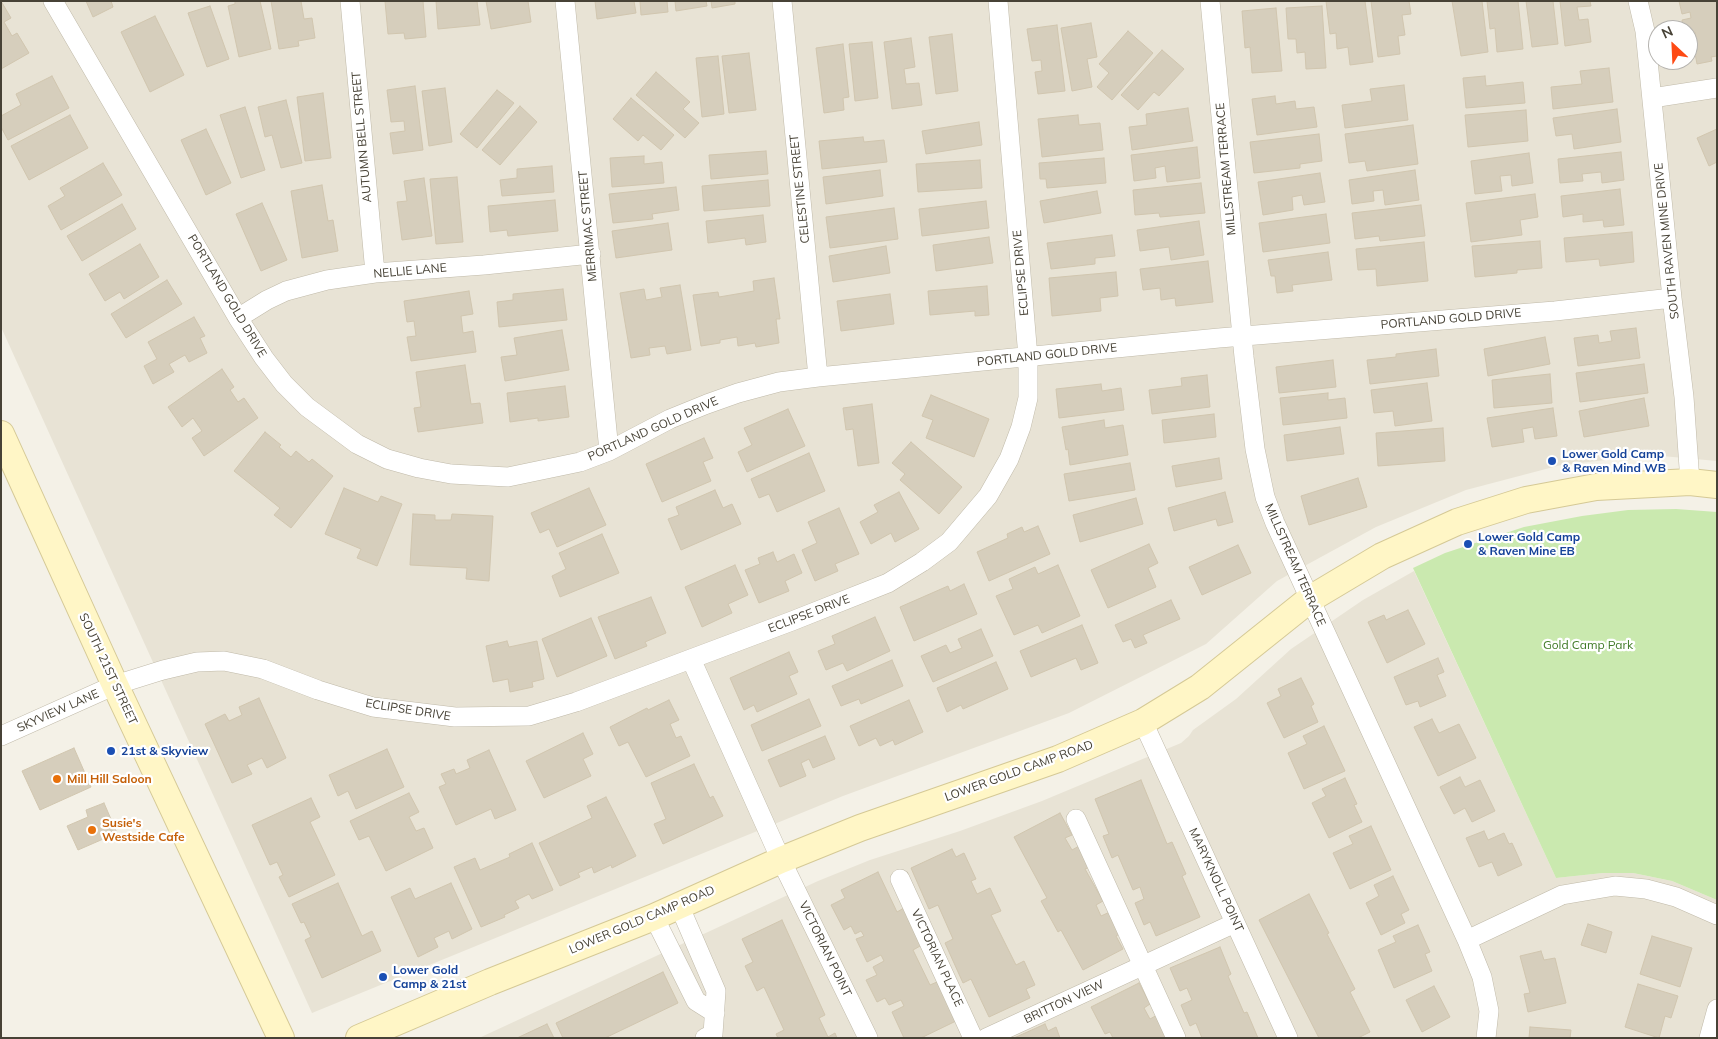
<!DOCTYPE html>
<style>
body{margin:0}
#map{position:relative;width:1718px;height:1039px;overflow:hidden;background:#f4f1e7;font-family:Mulish,sans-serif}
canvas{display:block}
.frame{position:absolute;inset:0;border:2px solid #474236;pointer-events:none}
.north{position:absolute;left:1648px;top:20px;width:50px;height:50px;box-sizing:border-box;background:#fff;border:1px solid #b5b3af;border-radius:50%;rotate:335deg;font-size:14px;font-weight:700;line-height:20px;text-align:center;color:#474236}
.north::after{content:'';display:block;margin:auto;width:18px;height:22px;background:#fe4a14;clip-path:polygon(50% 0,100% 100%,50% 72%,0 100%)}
</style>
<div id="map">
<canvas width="1718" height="1039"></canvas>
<div class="frame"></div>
<div class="north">N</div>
</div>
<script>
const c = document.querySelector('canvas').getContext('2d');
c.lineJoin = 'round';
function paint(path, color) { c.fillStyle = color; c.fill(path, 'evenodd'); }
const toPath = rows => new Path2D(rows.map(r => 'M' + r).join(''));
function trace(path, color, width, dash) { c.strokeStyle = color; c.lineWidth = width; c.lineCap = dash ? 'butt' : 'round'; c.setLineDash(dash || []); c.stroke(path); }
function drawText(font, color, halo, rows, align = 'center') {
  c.font = font + ' Mulish,sans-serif'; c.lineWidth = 4.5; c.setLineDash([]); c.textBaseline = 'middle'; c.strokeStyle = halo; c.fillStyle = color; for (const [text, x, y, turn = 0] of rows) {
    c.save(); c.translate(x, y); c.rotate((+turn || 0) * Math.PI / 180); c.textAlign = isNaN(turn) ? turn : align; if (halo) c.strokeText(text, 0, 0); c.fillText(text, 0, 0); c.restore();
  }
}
paint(toPath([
 [1,1,1717,1,1717,461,1651,455,1561,465,1466,490,1376,527,1277,581,1206,644,1069,713,843,796,312,1013,1,327],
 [1658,30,1688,30,1688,60,1658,60],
 [1414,571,1556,878,1603,873,1633,873,1672,881,1717,900,1717,1038,479,1038,818,881,870,860,960,831,1042,801,1181,743,1189,736,1193,730,1236,699,1291,649,1363,600]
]), '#e8e3d5');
paint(toPath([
 [1676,509,1717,512,1717,900,1672,881,1633,873,1603,873,1556,878,1413,568,1445,553,1524,527,1582,516,1628,510]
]), '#cae9af');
const building = toPath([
 [1,1,11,18,4,22,12,36,17,33,29,53,1,69,1,1],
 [86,1,111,1,113,7,93,17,86,1],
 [235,1,260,1,271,49,239,57,228,6,235,4,235,1],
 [271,1,301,1,304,19,312,18,315,38,298,41,299,46,279,49,271,1],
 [385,1,423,1,426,37,405,39,404,33,388,34,385,1],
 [436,1,477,1,480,25,438,29,436,1],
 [486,1,528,1,531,22,491,29,486,1],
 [595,1,634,1,636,13,597,19,595,1],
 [640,1,667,1,668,12,641,15,640,1],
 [675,1,706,1,707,6,676,11,675,1],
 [711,1,735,1,735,4,712,8,711,1],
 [1326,1,1365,1,1373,62,1350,65,1348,47,1337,49,1336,33,1330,34,1326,1],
 [1371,1,1409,1,1411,14,1402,15,1405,35,1398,36,1400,54,1378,57,1371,1],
 [1452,1,1482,1,1488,52,1461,56,1452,1],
 [1487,1,1518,1,1523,49,1497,52,1495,28,1490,29,1487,1],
 [1526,1,1553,1,1558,44,1532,47,1526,1],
 [1560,1,1590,1,1591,6,1577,7,1579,20,1588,19,1591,42,1565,46,1560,1],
 [1679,1,1717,1,1717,56,1711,57,1712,61,1697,64,1695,53,1689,54,1688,41,1696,39,1695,32,1688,33,1688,30,1684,30,1682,20,1691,18,1690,12,1682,14,1679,1],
 [210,6,229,59,207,67,188,13,210,6],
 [1322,6,1326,68,1306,69,1305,52,1297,53,1296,39,1288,39,1286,8,1322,6],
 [1276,8,1282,71,1252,73,1250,47,1245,48,1242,11,1276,8],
 [155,16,184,75,150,92,121,32,155,16],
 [1091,23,1097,57,1087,59,1092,87,1072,91,1061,28,1091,23],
 [1057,25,1065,91,1038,94,1035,72,1042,71,1041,60,1032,61,1027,29,1057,25],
 [1128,31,1153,53,1112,100,1097,87,1109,73,1099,64,1128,31],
 [952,34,958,91,936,94,929,37,952,34],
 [911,38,915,67,904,69,906,84,919,83,922,105,892,109,884,42,911,38],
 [872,42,878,98,855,101,849,44,872,42],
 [843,44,849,97,843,98,844,110,824,113,816,48,843,44],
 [1162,50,1184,69,1159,96,1154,92,1138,110,1121,95,1162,50],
 [749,53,756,110,729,113,722,56,749,53],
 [718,56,724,114,702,117,696,58,718,56],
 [1609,68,1613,102,1553,109,1551,87,1582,84,1580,71,1609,68],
 [656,72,690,102,683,109,699,123,685,138,636,95,656,72],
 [52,76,69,108,8,140,1,127,1,116,21,105,16,94,52,76],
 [1485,76,1486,86,1523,82,1525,103,1466,108,1463,78,1485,76],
 [1404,85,1408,120,1345,128,1342,105,1372,101,1370,89,1404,85],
 [415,86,423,150,393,154,390,133,405,131,404,121,391,122,387,90,415,86],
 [445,88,452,142,429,146,422,91,445,88],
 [497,90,514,103,477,148,460,134,497,90],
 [323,93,331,158,305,161,297,97,323,93],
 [1275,96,1276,104,1295,101,1296,109,1314,107,1317,127,1257,135,1252,99,1275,96],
 [631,98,674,135,661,150,643,135,638,141,613,119,631,98],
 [286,100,302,163,281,168,272,135,265,137,258,107,286,100],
 [520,106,537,122,500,165,482,150,520,106],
 [245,107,265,170,241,178,220,115,245,107],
 [1188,108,1193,141,1132,150,1129,127,1147,125,1146,114,1188,108],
 [1617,109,1621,142,1574,149,1572,134,1556,136,1553,118,1617,109],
 [1526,110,1528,141,1468,147,1465,115,1526,110],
 [70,115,88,148,29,180,11,146,70,115],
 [1078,115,1079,125,1100,123,1103,150,1042,157,1038,119,1078,115],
 [979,122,982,145,926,154,922,131,979,122],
 [1413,125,1418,164,1367,171,1365,161,1349,163,1345,134,1413,125],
 [206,129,231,183,206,195,181,140,206,129],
 [1717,129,1717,162,1709,166,1697,138,1717,129],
 [1319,134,1322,161,1300,164,1300,168,1254,173,1250,142,1319,134],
 [863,137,864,142,884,140,887,162,822,169,819,141,863,137],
 [1197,147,1200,178,1167,182,1165,166,1155,168,1156,178,1134,181,1131,155,1197,147],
 [766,151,768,174,711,179,709,155,766,151],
 [1621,152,1624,180,1602,183,1601,172,1582,174,1583,181,1560,183,1558,159,1621,152],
 [1529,153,1533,183,1512,186,1511,175,1500,176,1502,191,1475,194,1471,161,1529,153],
 [644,156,644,164,662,162,664,183,612,187,610,158,644,156],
 [1104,158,1106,183,1047,188,1046,179,1040,179,1039,163,1104,158],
 [980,160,982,188,918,192,916,164,980,160],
 [103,163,122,195,61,230,48,206,65,196,60,188,103,163],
 [552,166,554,192,502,196,500,180,517,178,517,169,552,166],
 [880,170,883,196,826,204,823,177,880,170],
 [1415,170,1419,200,1385,205,1383,190,1373,191,1374,201,1352,204,1349,180,1415,170],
 [1320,173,1325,202,1304,205,1302,195,1292,197,1293,210,1263,215,1258,182,1320,173],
 [457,177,463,242,436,244,430,179,457,177],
 [424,178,432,236,402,240,397,202,407,201,404,181,424,178],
 [768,180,770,206,704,211,702,186,768,180],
 [1201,183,1205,213,1160,217,1159,213,1135,215,1133,190,1201,183],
 [322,185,328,221,333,220,338,251,302,258,291,191,322,185],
 [676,187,679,210,652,214,653,219,613,223,609,194,676,187],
 [1620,189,1624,225,1604,227,1603,220,1583,222,1583,214,1563,217,1561,196,1620,189],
 [1097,191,1101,213,1044,223,1040,201,1097,191],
 [1535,194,1538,217,1520,220,1522,235,1471,242,1466,203,1535,194],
 [555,200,558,231,508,236,507,230,490,232,488,206,555,200],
 [986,201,989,228,922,236,919,209,986,201],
 [262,203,287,260,261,271,236,214,262,203],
 [122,204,136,229,82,261,67,236,122,204],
 [1421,205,1425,236,1380,241,1379,236,1355,239,1352,213,1421,205],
 [894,208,898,239,830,248,826,217,894,208],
 [1326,214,1330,243,1263,252,1259,223,1326,214],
 [763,215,766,242,746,245,745,238,708,243,706,221,763,215],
 [1199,221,1204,255,1171,260,1169,247,1140,251,1137,230,1199,221],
 [668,223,672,250,616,258,612,231,668,223],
 [1632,232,1634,262,1600,266,1599,259,1566,262,1564,238,1632,232],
 [1112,235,1115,256,1095,258,1095,264,1051,269,1047,243,1112,235],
 [989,237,993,263,936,271,933,245,989,237],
 [1540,241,1542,268,1517,270,1517,273,1475,277,1472,246,1540,241],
 [1424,242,1428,281,1377,286,1376,269,1358,270,1356,249,1424,242],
 [140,244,159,277,124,299,120,292,105,301,89,274,140,244],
 [886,246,890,273,833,282,829,256,886,246],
 [1328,252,1332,280,1292,285,1293,291,1277,293,1275,276,1271,276,1268,260,1328,252],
 [1208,261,1213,302,1176,306,1175,298,1161,300,1160,288,1143,290,1140,269,1208,261],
 [1116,272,1118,296,1100,298,1101,311,1052,316,1049,278,1116,272],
 [774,278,780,319,776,319,779,343,756,347,755,343,738,346,737,337,720,340,720,343,701,346,693,295,718,292,719,297,754,291,753,281,774,278],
 [167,280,182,304,126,338,111,314,167,280],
 [680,285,691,350,667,354,665,346,649,348,650,355,631,358,620,293,644,289,646,300,662,297,660,288,680,285],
 [987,286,989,315,975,316,975,311,930,315,928,291,987,286],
 [563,289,567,320,499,327,497,302,513,300,513,294,563,289],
 [469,291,473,314,461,316,463,333,473,331,476,352,411,361,407,337,416,336,414,321,407,322,404,301,469,291],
 [890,294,894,324,841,331,837,301,890,294],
 [194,317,205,336,200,338,207,353,189,362,185,355,169,364,174,372,153,384,144,366,157,359,148,342,194,317],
 [1636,328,1640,358,1578,366,1574,338,1598,335,1599,343,1612,341,1610,331,1636,328],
 [562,330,569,370,505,381,501,357,517,355,514,338,562,330],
 [1545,337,1550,364,1488,376,1484,349,1545,337],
 [1436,349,1439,376,1370,384,1367,360,1396,357,1396,354,1436,349],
 [1333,360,1336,387,1279,393,1276,367,1333,360],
 [1644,364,1648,393,1580,402,1576,373,1644,364],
 [465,365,471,404,480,403,483,423,418,432,414,408,421,407,416,372,465,365],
 [222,369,234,387,230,390,238,402,244,398,258,418,204,456,192,438,202,431,193,418,182,427,168,407,222,369],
 [1550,374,1552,403,1494,408,1492,380,1550,374],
 [1207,375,1210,407,1152,414,1149,390,1182,386,1181,378,1207,375],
 [1427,383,1432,421,1395,426,1393,411,1374,413,1371,390,1427,383],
 [1101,384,1102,391,1121,388,1124,410,1059,418,1056,389,1101,384],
 [565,386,569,417,538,421,538,418,510,422,507,393,565,386],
 [1328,393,1328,400,1345,398,1347,418,1283,425,1280,398,1328,393],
 [931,395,989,419,974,457,926,438,933,420,922,416,931,395],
 [1644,398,1649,426,1584,437,1579,411,1644,398],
 [872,404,879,463,858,466,853,429,846,430,843,408,872,404],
 [1553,408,1557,436,1535,439,1533,427,1522,429,1524,442,1492,447,1487,418,1553,408],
 [788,409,805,446,747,472,738,452,752,445,744,428,788,409],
 [1214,414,1216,437,1164,443,1162,420,1214,414],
 [1104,420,1105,428,1123,425,1128,455,1070,465,1068,449,1066,450,1062,427,1104,420],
 [1340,427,1344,454,1287,461,1284,435,1340,427],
 [1443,428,1445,461,1378,466,1376,433,1443,428],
 [265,432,281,445,279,447,291,457,296,451,309,462,312,459,333,476,291,528,274,515,280,508,234,471,265,432],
 [704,438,713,458,703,462,711,481,662,502,646,464,704,438],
 [911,442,962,487,939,514,900,480,905,474,892,463,911,442],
 [809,453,825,491,777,512,769,494,759,498,751,479,809,453],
 [1219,458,1222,479,1176,487,1172,466,1219,458],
 [1130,463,1135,490,1069,501,1064,474,1130,463],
 [1358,478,1367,507,1309,525,1301,496,1358,478],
 [344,488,378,502,381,496,402,504,377,566,357,558,361,549,325,534,344,488],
 [589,488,606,525,557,547,549,529,540,533,531,513,589,488],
 [715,490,723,508,732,504,741,524,681,550,668,519,679,515,676,507,715,490],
 [899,492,919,529,895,542,891,533,871,544,860,522,878,512,874,505,899,492],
 [1225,492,1233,522,1218,526,1216,519,1174,531,1168,508,1225,492],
 [1136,498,1143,524,1080,542,1073,515,1136,498],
 [839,508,859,554,835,564,838,571,815,581,802,550,817,543,808,522,839,508],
 [413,514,435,515,435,520,451,520,452,514,493,516,489,581,466,579,467,568,410,565,413,514],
 [1038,526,1050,554,989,581,977,552,1008,538,1007,534,1022,527,1024,532,1038,526],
 [602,534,619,573,560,597,552,576,566,569,559,553,602,534],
 [1149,544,1158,563,1148,568,1156,587,1108,608,1091,570,1149,544],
 [1238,545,1251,573,1202,595,1189,567,1238,545],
 [773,552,777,562,794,554,802,573,785,581,789,591,759,603,745,570,760,564,758,558,773,552],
 [735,565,748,595,728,604,732,613,702,627,685,587,735,565],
 [1058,565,1080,616,1042,633,1038,625,1014,635,996,596,1013,589,1009,579,1035,567,1038,574,1058,565],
 [964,584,977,614,914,641,900,607,948,586,950,591,964,584],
 [651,597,666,633,645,642,647,646,615,659,598,617,651,597],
 [1171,600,1180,619,1143,635,1147,643,1135,648,1131,639,1123,642,1115,625,1171,600],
 [1408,610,1425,644,1387,663,1368,622,1384,615,1386,620,1408,610],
 [875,617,890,651,847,671,843,663,826,670,818,651,835,644,832,636,875,617],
 [591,618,607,656,557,677,542,639,591,618],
 [1082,625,1098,663,1081,670,1076,658,1031,677,1020,651,1082,625],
 [981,629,993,656,933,682,921,656,946,645,950,653,962,648,958,639,981,629],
 [507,641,509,647,537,641,544,679,532,682,533,687,510,692,508,679,493,682,486,646,507,641],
 [789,652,798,672,789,676,797,694,757,712,754,705,744,710,730,678,789,652],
 [1438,658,1444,672,1437,675,1446,696,1420,707,1418,701,1406,705,1394,677,1438,658],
 [892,660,903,686,861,704,859,699,841,706,832,686,892,660],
 [996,662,1008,689,963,709,961,705,947,712,937,688,996,662],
 [1301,678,1314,704,1311,706,1318,722,1284,738,1267,703,1281,696,1278,689,1301,678],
 [259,698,286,758,267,768,262,758,247,765,252,774,232,783,205,724,225,714,229,721,242,715,239,707,259,698],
 [809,699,821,726,762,751,751,725,809,699],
 [669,700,679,720,670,724,676,738,681,736,690,756,646,777,628,742,619,746,610,727,647,708,648,710,669,700],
 [909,700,923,732,895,745,893,740,880,746,876,738,859,746,850,726,909,700],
 [1432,719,1439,733,1459,724,1476,758,1438,776,1414,727,1432,719],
 [1324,726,1345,771,1304,789,1288,753,1307,744,1303,736,1324,726],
 [583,733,593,754,583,759,591,776,544,798,526,761,583,733],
 [825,736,835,759,813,768,809,759,801,763,806,776,780,787,768,760,825,736],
 [74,748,91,787,40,810,22,771,74,748],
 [387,749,404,787,356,809,348,791,338,796,329,775,387,749],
 [489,750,516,810,495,819,491,809,456,825,439,787,446,784,441,774,454,769,456,774,470,768,467,760,489,750],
 [694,764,710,798,713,796,723,816,663,844,654,824,666,819,651,783,694,764],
 [1460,777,1465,787,1480,780,1495,811,1472,822,1465,808,1454,814,1440,787,1460,777],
 [1345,778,1357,804,1354,805,1362,822,1329,838,1312,803,1326,796,1322,789,1345,778],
 [1141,780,1167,844,1172,842,1186,874,1182,876,1200,917,1156,936,1150,922,1144,925,1135,903,1144,899,1140,887,1133,890,1118,855,1112,858,1103,836,1109,834,1095,799,1141,780],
 [409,793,419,812,409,817,416,831,424,828,433,848,386,871,369,836,359,840,350,821,409,793],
 [606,797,636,856,612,868,611,865,594,873,592,867,578,873,580,877,560,886,539,843,592,818,587,806,606,797],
 [311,798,320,817,310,822,335,875,289,897,279,877,283,875,277,862,270,865,252,825,311,798],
 [104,803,117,833,78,850,67,826,88,817,86,810,104,803],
 [1060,813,1072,835,1065,838,1072,850,1081,845,1092,866,1085,869,1103,901,1096,905,1101,916,1112,911,1123,932,1116,936,1123,949,1083,970,1061,930,1058,932,1041,901,1047,898,1014,837,1060,813],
 [1371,826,1391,870,1350,889,1333,853,1353,844,1349,836,1371,826],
 [1484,831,1488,840,1504,833,1509,844,1512,843,1522,865,1498,876,1492,862,1479,867,1466,838,1484,831],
 [532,843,553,890,532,899,529,894,515,901,519,908,504,915,505,917,481,927,454,867,475,858,480,870,510,857,509,854,532,843],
 [952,849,956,857,964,853,976,879,971,881,977,894,990,888,1001,911,991,915,1016,965,1024,961,1035,985,1026,989,1030,998,989,1017,971,979,963,983,945,943,953,939,938,905,929,909,911,868,952,849],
 [878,872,897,912,904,908,922,945,913,950,930,985,937,982,956,1021,921,1038,904,1038,892,1012,904,1006,901,1000,889,1005,885,998,877,1002,866,980,877,975,873,967,884,961,881,955,867,962,856,939,864,936,861,931,855,934,851,926,844,930,831,905,845,898,841,890,878,872],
 [1393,876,1409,910,1401,914,1405,923,1381,935,1366,903,1379,896,1374,885,1393,876],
 [338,883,362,936,372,931,381,951,322,978,305,940,311,937,304,922,301,923,292,904,338,883],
 [451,883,472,929,452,939,449,931,434,938,438,947,418,957,391,897,410,888,415,899,451,883],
 [1309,894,1329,933,1327,934,1355,989,1350,992,1370,1032,1358,1038,1319,1038,1259,920,1309,894],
 [782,920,825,1015,819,1018,828,1037,835,1033,837,1038,778,1038,776,1034,784,1030,764,987,757,991,745,966,753,962,742,939,782,920],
 [1588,924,1612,932,1606,953,1581,945,1588,924],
 [1418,925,1430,952,1425,954,1432,971,1394,988,1378,950,1396,942,1393,936,1418,925],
 [1652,936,1692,948,1680,987,1640,974,1652,936],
 [1220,947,1231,974,1228,976,1244,1013,1247,1012,1258,1038,1202,1038,1196,1023,1190,1026,1181,1005,1192,1000,1187,988,1180,991,1170,968,1220,947],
 [1541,951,1544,960,1555,958,1566,1003,1528,1012,1524,994,1530,993,1520,956,1541,951],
 [663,972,678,1003,605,1038,563,1038,556,1023,663,972],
 [1139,983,1150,1004,1144,1008,1150,1019,1159,1014,1170,1035,1165,1038,1113,1038,1110,1032,1105,1034,1091,1007,1139,983],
 [1638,984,1678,996,1671,1018,1665,1016,1659,1038,1625,1027,1638,984],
 [1434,986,1450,1017,1422,1032,1406,1000,1434,986],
 [547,1024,554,1038,517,1038,547,1024],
 [1045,1024,1048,1031,1056,1027,1060,1038,1014,1038,1045,1024],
 [1530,1027,1571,1030,1570,1038,1529,1038,1530,1027]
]);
paint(building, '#d6cebc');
trace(building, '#d1c6af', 1);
const street = toPath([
 [53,1,238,318,264,358,284,384,307,407,357,444,387,459,419,468,451,474,508,477,580,462,609,451,670,419,707,404,738,393,779,382,818,377,1219,338,1555,311,1672,298],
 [350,1,375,273],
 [565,1,609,451],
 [782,1,818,377],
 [1210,1,1244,357,1255,449,1265,497,1275,523,1467,940,1482,977,1489,1011,1486,1038],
 [1638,1,1645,31,1672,298,1684,397,1690,482],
 [1652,98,1717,88],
 [238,318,267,300,286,291,327,280,375,273,484,265,591,254],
 [691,659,781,860,868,1038],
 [1143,722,1288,1038],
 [1,736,115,685,163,670,197,662,224,661,263,669,318,690,373,707,455,717,529,716,576,702,792,621,888,583,922,562,949,542,988,496,1009,459,1021,427,1028,398,1028,357,998,1],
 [1076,819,1176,1038],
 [900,879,973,1038],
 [679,905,716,991,713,1034,705,1038],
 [654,917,696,1001,715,1013],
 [1467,940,1562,895,1615,886,1646,889,1676,897,1717,915],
 [986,1038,1235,923],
 [1709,1038,1717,1009]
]);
const secondary = toPath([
 [1,434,115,685,281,1038],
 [359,1038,490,982,654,917,781,860,860,828,1058,759,1143,722,1200,687,1310,599,1382,556,1457,522,1526,500,1596,487,1690,482,1717,485]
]);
trace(street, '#c0baa9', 20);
trace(secondary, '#d5c996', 28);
trace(street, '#fff', 19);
trace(secondary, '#fff6c6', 26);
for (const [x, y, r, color] of [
 [1552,461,5,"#1a4fb4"],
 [1468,544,5,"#1a4fb4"],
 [111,751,5,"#1a4fb4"],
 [57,779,5,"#e8710a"],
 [92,830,5,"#e8710a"],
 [383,977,5,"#1a4fb4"]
]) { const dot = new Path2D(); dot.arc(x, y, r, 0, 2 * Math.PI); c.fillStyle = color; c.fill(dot); trace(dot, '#fff', 2); }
drawText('12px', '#474236', '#fff', [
 ["AUTUMN BELL STREET",362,137,-95],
 ["MILLSTREAM TERRACE",1226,169,-95],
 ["CELESTINE STREET",800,189,-96],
 ["MERRIMAC STREET",588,226,-95],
 ["SOUTH RAVEN MINE DRIVE",1667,241,-96],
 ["NELLIE LANE",410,271,-5],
 ["ECLIPSE DRIVE",1021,273,-95],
 ["PORTLAND GOLD DRIVE",227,296,59],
 ["PORTLAND GOLD DRIVE",1451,319,-5],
 ["PORTLAND GOLD DRIVE",1047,355,-6],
 ["PORTLAND GOLD DRIVE",653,429,-24],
 ["MILLSTREAM TERRACE",1295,565,66],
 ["ECLIPSE DRIVE",809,614,-21],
 ["SOUTH 21ST STREET",108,669,65],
 ["ECLIPSE DRIVE",408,710,9],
 ["SKYVIEW LANE",58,711,-24],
 ["LOWER GOLD CAMP ROAD",1019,771,-20],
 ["MARYKNOLL POINT",1216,880,65],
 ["LOWER GOLD CAMP ROAD",642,920,-23],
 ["VICTORIAN POINT",825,949,64],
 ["VICTORIAN PLACE",937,958,65],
 ["BRITTON VIEW",1064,1002,-25]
]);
drawText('bold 12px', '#164399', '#fff', [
 ["Lower Gold Camp",1562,454],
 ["& Raven Mind WB",1562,468],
 ["Lower Gold Camp",1478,537],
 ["& Raven Mine EB",1478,551],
 ["21st & Skyview",121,751],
 ["Lower Gold",393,970],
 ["Camp & 21st",393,984]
], 'left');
drawText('12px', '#407a27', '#fff', [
 ["Gold Camp Park",1588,645]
]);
drawText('bold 12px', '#c56008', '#fff', [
 ["Mill Hill Saloon",67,779],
 ["Susie's",102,823],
 ["Westside Cafe",102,837]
], 'left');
</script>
